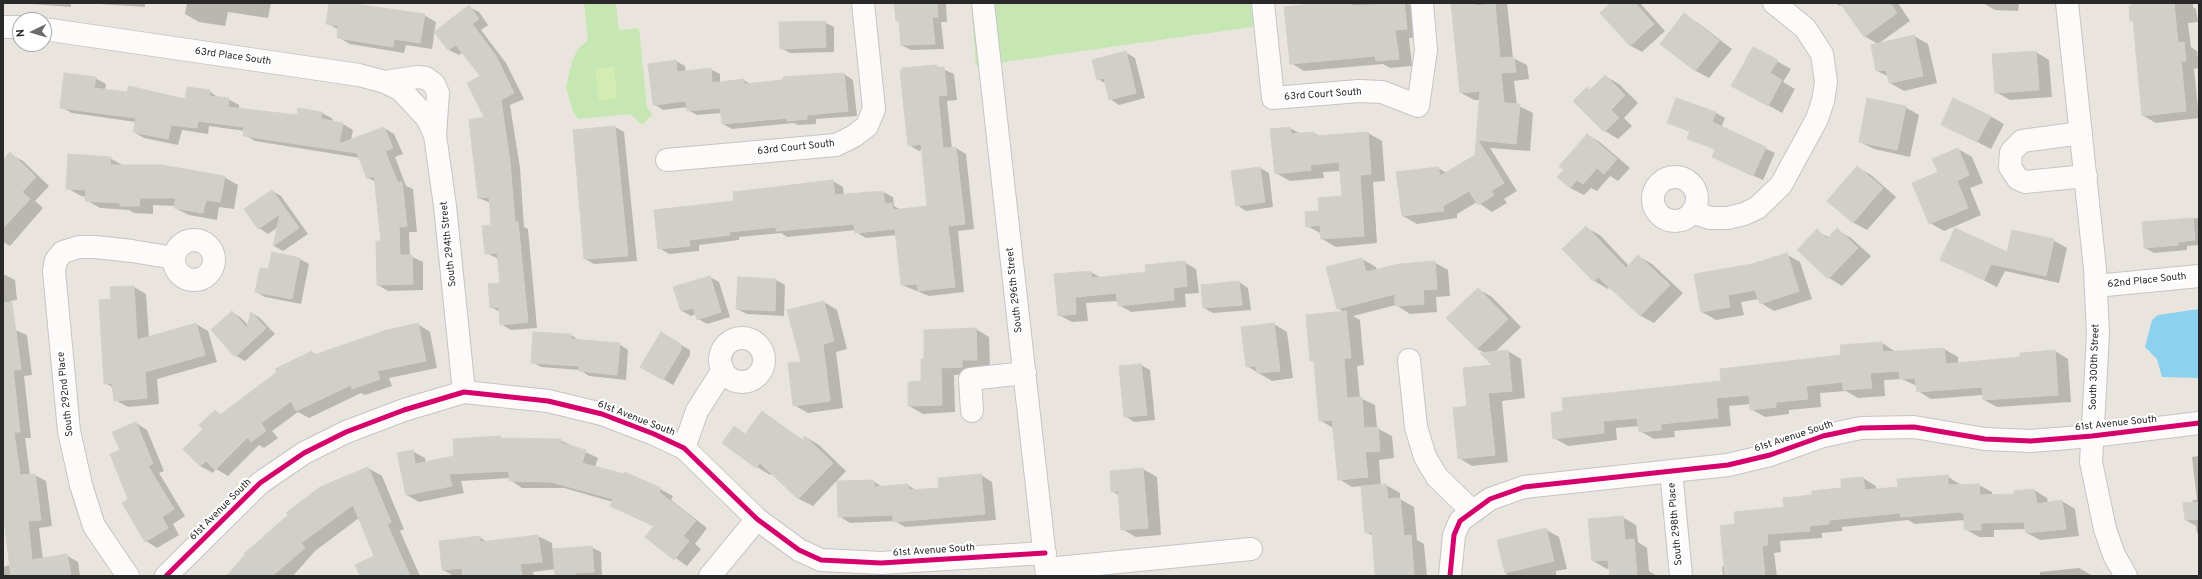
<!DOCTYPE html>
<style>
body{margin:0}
#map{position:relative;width:2202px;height:579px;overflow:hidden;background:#e9e5de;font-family:Overpass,sans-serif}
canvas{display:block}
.frame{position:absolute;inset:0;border:4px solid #292929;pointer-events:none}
.north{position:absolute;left:12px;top:12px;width:40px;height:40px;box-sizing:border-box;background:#fff;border:1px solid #a9a9a9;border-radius:50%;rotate:265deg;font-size:11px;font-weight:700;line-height:16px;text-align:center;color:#292929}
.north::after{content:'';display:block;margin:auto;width:14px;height:18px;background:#6c6b68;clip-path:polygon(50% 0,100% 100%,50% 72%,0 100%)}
</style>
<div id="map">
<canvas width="2202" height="579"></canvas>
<div class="frame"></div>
<div class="north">N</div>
</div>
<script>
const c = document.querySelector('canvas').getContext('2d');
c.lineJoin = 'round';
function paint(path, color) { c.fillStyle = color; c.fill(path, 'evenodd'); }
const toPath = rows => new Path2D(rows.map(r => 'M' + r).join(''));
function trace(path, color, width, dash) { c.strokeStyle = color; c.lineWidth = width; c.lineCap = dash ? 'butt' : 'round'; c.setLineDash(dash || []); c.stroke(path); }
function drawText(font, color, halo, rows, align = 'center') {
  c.font = font + ' Overpass,sans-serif'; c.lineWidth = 4; c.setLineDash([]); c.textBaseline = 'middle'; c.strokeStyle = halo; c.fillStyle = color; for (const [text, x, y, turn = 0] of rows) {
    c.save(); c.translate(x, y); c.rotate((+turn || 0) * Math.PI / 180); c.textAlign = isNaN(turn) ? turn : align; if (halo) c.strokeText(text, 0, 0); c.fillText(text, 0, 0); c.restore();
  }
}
paint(toPath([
 [584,3,616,3,619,30,639,28,647,108,653,114,642,125,630,114,578,119,572,109,566,87,572,61,578,49,588,40],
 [971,3,1263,3,1266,25,976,66]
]), '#c6e7b4');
paint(toPath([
 [614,66,617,98,599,101,595,69]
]), '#d3ecb1');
paint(toPath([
 [2199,309,2199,378,2162,377,2157,359,2145,347,2152,320,2158,315]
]), '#8cd1f0');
paint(toPath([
 [17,3,71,3,71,7],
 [84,3,145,3,145,7],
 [187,3,271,3,268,18,228,12,225,26,199,22,185,14],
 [330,3,424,15,436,22,432,49,406,45,404,53,350,44,338,37,339,30,327,23],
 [895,3,946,3,947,22,941,22,944,49,911,50,901,45,900,19],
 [1331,3,1407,3,1417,10,1420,37,1409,38,1412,66,1390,68,1383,64,1304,71,1291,63],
 [1452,3,1507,3,1513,58,1527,65,1529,79,1514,81,1517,105,1533,113,1530,151,1490,148,1517,191,1504,199,1507,203,1492,212,1477,202,1457,214,1457,218,1417,224,1403,216,1398,173,1438,168,1447,173,1476,156,1480,100,1474,100,1461,93],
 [1613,3,1640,3,1665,31,1642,52,1631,46,1601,13],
 [1835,3,1898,3,1910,21,1878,44,1864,36,1842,4,1840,6],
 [1983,3,2019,3,2018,11,1995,10],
 [2133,3,2193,3,2193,7,2196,9,2198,22,2188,23,2191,47,2197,51,2199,68,2194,69,2199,118,2156,123,2142,115,2134,21,2131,20],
 [469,7,479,12,488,25,481,30,506,63,524,99,510,105,520,168,524,227,528,229,537,328,511,330,501,324,500,312,491,307,501,283,499,259,486,253,492,226,491,203,478,198,486,118,482,77,463,52,459,55,449,50,435,32],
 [1684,15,1698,23,1732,49,1709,78,1696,71,1662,44],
 [824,22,834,27,834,52,790,53,781,48],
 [1914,36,1928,44,1937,83,1904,91,1890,83,1889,77,1877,71],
 [1753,48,1791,69,1783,82,1795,89,1782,113,1733,85],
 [1125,52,1135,58,1145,98,1119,105,1110,99,1106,84,1098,79],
 [2036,52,2049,60,2052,97,2010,100,1996,92],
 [676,61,685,66,686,72,710,69,720,74,720,83,744,80,750,84,844,74,853,80,857,116,816,119,816,124,798,125,794,123,732,129,723,124,721,113,697,115,688,110,688,107,663,110,654,104],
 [936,66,954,74,957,100,947,101,952,149,956,148,966,154,974,229,958,231,964,292,929,296,902,285,897,235,866,238,856,232,856,230,787,237,781,233,739,237,739,240,699,245,699,251,669,254,659,248,735,202,833,181,843,187,844,196,883,192,893,197,894,206,901,210,928,207,923,150,919,151,909,145,903,69],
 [1605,76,1619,84,1638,103,1624,118,1632,126,1618,139,1605,131,1591,91],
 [95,78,106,84,105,90,186,100,209,91,219,98,228,99,239,105,239,109,298,116,299,109,322,113,333,119,332,122,343,124,353,130,351,140,384,128,394,134,403,154,395,157,406,186,413,189,417,232,409,232,410,256,423,262,423,290,388,291,378,285,382,242,376,182,368,178,360,158,255,141,244,135,245,131,209,126,208,134,182,130,178,145,144,138,134,132,136,122,72,113,61,107],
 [1677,99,1716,113,1725,118,1721,128,1775,153,1763,180,1722,162,1716,150,1688,138,1690,132,1668,122],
 [1905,107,1919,115,1910,157,1874,149,1860,142],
 [1990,116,2004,124,1991,149,1942,124],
 [615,127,624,132,637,261,594,264,585,259],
 [1290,128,1301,134,1314,133,1321,137,1368,133,1382,141,1385,181,1373,182,1377,243,1336,247,1322,239,1322,234,1307,226,1320,212,1343,197,1341,171,1323,172,1324,178,1290,181,1276,173,1271,130],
 [1588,135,1601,143,1630,168,1618,181,1610,176,1597,191,1591,188,1584,195,1570,188,1565,170],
 [1958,149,1972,157,1983,183,1970,188,1981,215,1944,231,1930,223,1939,173],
 [10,154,23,161,49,186,35,201,43,208,10,246,3,242,3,161],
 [110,158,124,166,224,177,238,185,234,209,219,207,217,220,189,215,175,208,176,206,153,205,153,214,134,213,129,210,100,208,86,200,87,197,81,196,67,188],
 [1857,167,1871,175,1896,197,1867,230,1854,223,1828,201],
 [1260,168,1269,173,1273,207,1246,211,1237,205],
 [272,191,281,196,308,234,283,251,274,246,278,227,268,234,259,228],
 [2199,218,2199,245,2187,246,2187,250,2154,253,2145,248,2143,223],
 [1586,228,1600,235,1629,266,1638,256,1652,264,1683,293,1654,323,1641,316,1610,287,1608,289,1594,281],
 [1837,230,1851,238,1871,256,1842,286,1829,278,1817,231,1830,238],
 [2053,240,2067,248,2059,283,2005,271,1997,287,1941,259,2007,254],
 [1786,254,1800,262,1812,299,1774,311,1761,303,1759,299,1741,302,1744,315,1716,320,1702,312,1696,275,1753,265],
 [300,259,309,264,301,304,265,297,256,292,269,271],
 [1362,259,1376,267,1377,270,1434,262,1448,270,1450,296,1436,297,1437,312,1410,314,1396,305,1353,316,1360,320,1364,365,1357,366,1360,398,1375,405,1377,428,1392,436,1394,458,1379,460,1381,486,1386,485,1400,493,1400,499,1414,507,1417,540,1424,544,1427,576,1376,576,1373,536,1366,532,1362,486,1352,487,1339,479,1333,428,1320,420,1316,363,1311,360,1344,312,1337,308],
 [1184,262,1196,269,1199,293,1185,294,1186,307,1131,312,1119,305,1118,301,1086,303,1088,321,1072,322,1059,315,1056,275,1091,272,1101,278,1147,273],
 [3,274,15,280,17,300,10,301,13,329,27,335,32,375,24,376,31,438,25,438,30,475,35,475,46,481,52,526,39,528,43,560,66,555,78,562,80,576,3,576,3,567,10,565,3,504],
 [710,277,719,282,730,317,707,324,698,319,696,314,691,316,682,311],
 [739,278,776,280,785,285,784,316,747,314,737,309],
 [1239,282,1248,288,1251,310,1213,313,1204,308],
 [134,287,146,294,149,338,196,324,208,331,217,362,157,379,159,404,128,407,115,400,114,388,105,383,112,300],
 [1478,289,1492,297,1521,327,1495,352,1508,351,1521,359,1525,398,1502,401,1508,462,1472,466,1459,458,1468,407,1494,366,1485,353,1477,349],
 [824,302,837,310,847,349,836,352,843,408,808,413,794,405,802,363],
 [232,312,241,318,249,326,252,313,260,318,275,334,245,361,236,356],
 [418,324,430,332,437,368,389,378,392,386,365,395,361,393,309,418,298,412,272,431,278,438,264,448,259,445,228,476,216,469,213,473,200,466,184,449,205,429,215,411,222,415,312,352,317,355],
 [1274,324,1287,332,1293,378,1272,381,1247,366],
 [976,329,989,337,990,367,975,374,954,375,955,412,923,414,909,406,922,382],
 [661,334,690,350,690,355,673,385,642,366],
 [571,335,580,341,619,344,628,350,626,380,589,376,580,370,541,367,532,362],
 [1882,343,1896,352,1944,349,1958,357,1958,364,2021,358,2055,351,2068,359,2071,402,1997,407,1984,400,1983,395,1931,399,1918,391,1917,386,1902,379,1884,380,1885,396,1858,398,1846,391,1820,393,1821,407,1789,410,1789,414,1765,417,1751,409,1751,404,1729,406,1731,426,1674,431,1675,437,1654,439,1640,431,1639,426,1616,428,1617,440,1568,446,1554,438,1552,414,1722,382,1842,355],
 [1141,365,1150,370,1155,420,1134,422,1125,416,1120,367],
 [762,412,803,440,806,437,819,445,846,471,813,506,799,499,772,473,770,475,757,467,723,443,734,427,746,434],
 [136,423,147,430,164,471,159,473,185,516,173,524,179,535,157,548,146,541,130,500,121,451],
 [500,437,503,439,560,440,598,458,595,467,660,489,673,496,671,500,707,528,695,544,701,549,687,566,646,537,655,527,611,506,613,502,564,488,522,488,510,480,510,478,461,481,464,493,419,502,407,495,412,451,425,458,426,463,455,457],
 [2199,456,2199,534,2197,533,2196,526,2186,520,2193,500,2197,500,2192,457],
 [368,468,382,476,404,529,400,531,420,576,361,576,375,556,359,518,315,551,293,576,228,576],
 [1143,469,1157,477,1161,535,1136,537,1122,529,1120,496,1112,491],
 [981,475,992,482,996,520,905,527,895,521,850,523,839,516,873,481,884,488,908,485,917,491,941,489],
 [1947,476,1961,485,1979,485,1992,492,1992,495,2015,495,2015,492,2034,490,2047,498,2048,503,2062,501,2075,509,2079,536,2040,540,2027,533,2026,529,1994,530,1994,537,1979,537,1965,529,1965,520,1915,524,1908,520,1842,527,1842,531,1822,533,1822,538,1780,541,1781,552,1774,553,1777,576,1723,576,1722,567,1725,566,1736,525,1813,496,1843,488,1863,478,1876,486,1876,490,1899,487],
 [1622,517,1636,525,1638,542,1647,548,1649,571,1657,576,1611,576,1610,568,1607,569,1593,561],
 [1545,529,1559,537,1567,569,1556,571,1556,576,1507,576,1498,541],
 [538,536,552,543,553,554,591,547,601,552,602,576,556,576,556,569,533,572,534,576,454,576,443,570,479,537,487,542],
 [2079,568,2093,576,2040,576,2040,572]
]), '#0003');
const building = toPath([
 [329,3,348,3,425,14,420,43,394,39,393,47,337,38,338,26,326,24,329,3],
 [894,3,937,3,938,17,932,17,935,44,901,45,899,21,896,21,894,3],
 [1320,3,1352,3,1352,6,1404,3,1407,29,1395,30,1399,59,1376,61,1375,56,1290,64,1284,7,1320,3],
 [1451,3,1475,3,1475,6,1495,4,1500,58,1514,57,1516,72,1501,73,1504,103,1520,104,1516,144,1478,140,1504,183,1491,191,1494,195,1478,205,1469,191,1443,206,1444,211,1402,216,1396,172,1438,167,1440,176,1475,155,1480,91,1460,93,1451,3],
 [1611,3,1635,3,1654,24,1630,46,1600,13,1611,3],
 [1840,3,1890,3,1897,13,1864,37,1840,3],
 [2132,3,2174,3,2178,43,2184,42,2186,61,2181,61,2186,111,2142,116,2133,20,2130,21,2129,6,2132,5,2132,3],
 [469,5,479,19,472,24,496,56,514,93,501,100,510,162,515,222,518,222,528,322,500,325,499,307,490,308,488,284,500,283,497,253,485,254,482,226,491,225,489,197,478,198,469,120,484,117,467,83,480,76,456,45,448,50,434,32,469,5],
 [1684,13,1719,41,1695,71,1660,44,1684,13],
 [825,21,826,47,780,49,779,22,825,21],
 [1914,35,1923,76,1889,83,1886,70,1876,71,1871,45,1914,35],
 [1753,47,1778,60,1770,73,1782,80,1768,106,1731,86,1753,47],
 [1126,51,1136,93,1109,100,1104,78,1097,80,1092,60,1126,51],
 [2036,51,2039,90,1995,93,1992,54,2036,51],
 [676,60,677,72,711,68,712,83,744,79,744,84,783,80,783,77,844,73,848,111,807,115,807,119,787,121,787,118,722,124,720,108,687,111,686,101,653,105,648,64,676,60],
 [936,65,937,68,944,67,947,95,938,96,943,148,956,147,965,224,948,226,955,287,918,291,917,284,901,285,895,229,855,233,854,224,776,231,776,227,729,232,730,235,689,240,690,246,658,249,654,210,734,201,733,192,833,180,835,195,883,191,885,204,892,203,893,210,927,206,921,144,908,146,900,71,902,71,902,68,936,65],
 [64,73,96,77,94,88,127,92,129,86,185,99,187,87,210,90,209,96,229,98,228,107,297,115,298,108,322,112,321,119,343,123,339,144,384,127,393,148,385,151,398,183,402,182,407,226,399,227,400,255,412,255,413,284,377,285,376,241,381,241,374,176,367,179,357,153,243,136,244,127,198,121,197,128,171,125,168,139,133,132,136,118,60,108,64,73],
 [1605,75,1625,95,1611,110,1619,118,1604,132,1573,101,1587,87,1590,90,1605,75],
 [1676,98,1716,112,1712,122,1766,147,1753,176,1712,157,1715,149,1687,139,1690,131,1667,123,1676,98],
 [1867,98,1906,106,1897,150,1859,142,1867,98],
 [1953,98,1991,116,1977,142,1941,125,1953,98],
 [615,126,628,256,584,259,573,130,615,126],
 [1290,127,1291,134,1314,132,1315,136,1368,132,1371,174,1360,175,1364,236,1321,239,1320,225,1306,227,1305,212,1319,211,1318,198,1342,196,1339,162,1310,165,1311,170,1275,174,1270,129,1290,127],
 [1587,134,1617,159,1604,174,1597,168,1583,184,1577,180,1570,188,1557,177,1564,170,1559,166,1587,134],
 [1958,148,1969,175,1957,181,1968,208,1929,224,1912,183,1938,172,1932,159,1958,148],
 [10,152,36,177,22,192,30,199,3,228,3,160,10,152],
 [68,154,111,157,110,165,161,165,225,176,220,202,206,200,203,213,174,208,176,198,140,198,139,206,120,206,120,203,85,201,86,190,66,189,68,154],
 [1857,166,1883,188,1853,223,1827,201,1857,166],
 [1260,167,1265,202,1236,206,1231,171,1260,167],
 [272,190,299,228,273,246,280,214,258,229,244,209,272,190],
 [2193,218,2195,240,2178,242,2178,245,2144,248,2142,222,2193,218],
 [1586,226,1626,268,1638,255,1670,285,1640,316,1598,277,1594,282,1562,249,1586,226],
 [1837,228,1858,248,1828,279,1797,250,1817,229,1827,239,1837,228],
 [1955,228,2007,252,2012,230,2054,239,2046,276,1991,264,1984,280,1940,260,1955,228],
 [272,252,300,258,292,299,255,292,260,268,268,269,272,252],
 [1787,253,1799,291,1760,304,1755,290,1728,295,1730,307,1701,312,1694,274,1752,264,1787,253],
 [1362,258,1366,272,1399,264,1435,261,1437,289,1423,290,1424,304,1395,306,1395,294,1337,309,1326,267,1362,258],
 [1185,261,1187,286,1173,288,1174,300,1118,306,1116,293,1075,297,1076,314,1058,316,1054,274,1091,271,1092,278,1146,272,1145,265,1185,261],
 [710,276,721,312,697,320,693,308,681,311,673,287,710,276],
 [738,277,776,279,775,311,736,309,738,277],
 [1239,281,1242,305,1203,308,1201,285,1239,281],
 [134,286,137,340,196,323,205,355,145,372,147,398,114,401,112,383,104,384,99,300,111,299,110,287,134,286],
 [1478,288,1508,319,1477,349,1446,318,1478,288],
 [824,301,834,341,823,344,830,401,793,406,788,363,801,362,787,310,824,301],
 [12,302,21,369,13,370,20,432,14,432,20,475,35,474,41,520,28,521,32,560,67,554,71,576,11,576,3,512,3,303,12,302],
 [232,311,247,328,251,312,266,328,235,357,211,330,232,311],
 [1346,311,1351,358,1344,358,1347,398,1362,397,1364,428,1378,427,1380,451,1365,452,1368,477,1338,480,1332,420,1319,421,1314,361,1310,361,1306,315,1346,311],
 [418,323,426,361,377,371,380,379,352,389,351,385,296,411,291,401,261,423,266,431,251,442,248,437,215,470,206,461,200,466,183,449,203,429,199,425,215,410,220,415,277,372,275,369,312,351,314,355,387,330,418,323],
 [1274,323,1280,371,1257,373,1256,366,1246,367,1241,327,1274,323],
 [976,328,977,360,962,360,962,367,941,368,942,405,908,406,908,382,921,381,921,359,924,359,924,330,976,328],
 [533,332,571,334,571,339,620,343,617,375,579,371,579,366,531,363,533,332],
 [661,332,681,344,681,350,663,380,640,367,661,332],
 [1882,342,1883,352,1944,348,1946,364,2020,357,2020,353,2055,350,2058,395,1983,400,1982,387,1917,392,1915,378,1900,379,1899,371,1870,373,1872,388,1843,390,1843,382,1806,386,1808,399,1776,402,1776,407,1750,410,1749,395,1716,398,1718,418,1661,424,1661,430,1639,432,1637,418,1603,421,1604,433,1553,439,1551,413,1563,411,1562,398,1721,381,1720,369,1841,355,1840,345,1882,342],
 [1508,350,1512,391,1488,393,1495,455,1458,459,1453,408,1467,406,1463,368,1492,365,1480,353,1508,350],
 [1141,364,1147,415,1124,417,1119,366,1141,364],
 [762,411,802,440,805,436,833,463,798,499,760,463,756,468,722,443,734,426,745,434,762,411],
 [136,422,153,464,148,466,174,509,162,517,168,528,145,542,122,503,128,499,110,454,120,450,112,432,136,422],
 [500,436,500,438,561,439,561,443,586,450,582,463,624,474,625,472,661,488,659,492,696,521,683,536,689,541,674,560,645,537,654,526,610,506,613,499,551,482,509,481,509,471,449,474,452,486,406,495,397,453,413,450,415,464,454,456,453,439,500,436],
 [368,467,391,522,387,524,410,576,360,576,355,565,374,556,353,505,301,543,305,548,272,576,226,576,245,555,244,554,288,515,286,513,320,487,368,467],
 [1143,468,1148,528,1121,530,1118,491,1111,492,1110,471,1143,468],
 [981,474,985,514,893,522,893,515,838,517,837,481,874,480,874,487,908,484,909,490,939,488,938,478,981,474],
 [1948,475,1948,485,1979,484,1980,495,2014,494,2014,491,2034,489,2037,504,2062,500,2066,529,2026,533,2024,522,1981,523,1981,530,1964,530,1964,514,1960,512,1901,517,1900,513,1829,520,1829,524,1809,526,1810,531,1767,534,1768,545,1762,546,1765,576,1725,576,1720,526,1735,524,1734,512,1784,507,1783,498,1812,495,1812,491,1841,488,1841,479,1863,477,1865,490,1898,487,1897,479,1948,475],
 [1386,484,1388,499,1400,498,1404,536,1411,535,1414,576,1375,576,1372,532,1365,533,1361,486,1386,484],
 [2199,502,2199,519,2185,520,2183,503,2199,502],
 [1623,516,1625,540,1634,539,1637,576,1610,576,1608,560,1592,561,1588,519,1623,516],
 [1546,528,1554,561,1505,573,1497,540,1546,528],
 [538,535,542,562,520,564,522,576,463,576,462,568,442,570,439,541,480,536,480,542,538,535],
 [592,546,594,572,575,573,576,576,555,576,553,549,592,546]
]);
paint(building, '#d1cfca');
trace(building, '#d3d0ca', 1);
const minor = toPath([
 [983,3,1047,576],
 [1263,3,1273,98,1359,91,1382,92,1418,106,1426,50,1422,3],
 [2067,3,2095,269,2098,334,2091,462,2105,529,2114,555,2126,576],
 [3,27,20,27],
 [44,29,359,75,385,82,401,90,427,118,435,135,445,206,464,392],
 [385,82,418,77,426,78,434,84,438,93,435,135],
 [2081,133,2022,141,2011,152,2010,167,2018,179,2025,182,2086,176],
 [667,160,836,145,854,136,867,126,874,109,863,3],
 '1653 199a22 22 0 1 1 44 0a22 22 0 1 1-44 0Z',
 [1692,212,1710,218,1728,218,1744,214,1757,208,1781,185,1817,119,1823,101,1826,82,1822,54,1805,28,1774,3],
 '174 260a20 20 0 1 1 40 0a20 20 0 1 1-40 0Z',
 [2096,286,2199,276],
 '720 360a22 22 0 1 1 44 0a22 22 0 1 1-44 0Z',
 [1409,360,1416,427,1425,457,1437,477,1472,511],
 [972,411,970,379,1025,373],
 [684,448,697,411,723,370],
 [1671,471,1681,576],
 [1047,569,1251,549],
 [128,576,94,526,81,485,69,431,54,271,56,260,63,252,79,247,95,247,132,251,174,258],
 [166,576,260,483,304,453,346,432,404,410,464,392,548,401,602,414,654,434,684,448,757,519,799,550,821,560,881,563,1045,553],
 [710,576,757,519],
 [1450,576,1454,535,1460,521,1490,499,1524,487,1728,465,1770,455,1823,436,1861,428,1914,427,1985,439,2031,441,2092,436,2199,423]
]);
trace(minor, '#c6c4c4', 24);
trace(minor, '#fcfbfa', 22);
trace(toPath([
 [166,576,260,483,304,453,346,432,404,410,464,392,548,401,602,414,654,434,684,448,757,519,799,550,821,560,881,563,1045,553],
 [1450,576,1454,535,1460,521,1490,499,1524,487,1728,465,1770,455,1823,436,1861,428,1914,427,1985,439,2031,441,2092,436,2199,423]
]), '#d6006c', 5);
drawText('10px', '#292929', '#fff', [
 ["63rd Place South",233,57,8],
 ["63rd Court South",1323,95,-4],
 ["63rd Court South",796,148,-6],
 ["South 294th Street",449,244,-96],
 ["62nd Place South",2147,281,-6],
 ["South 296th Street",1015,290,-96],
 ["South 300th Street",2095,367,-88],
 ["South 292nd Place",66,394,-96],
 ["61st Avenue South",636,419,21],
 ["61st Avenue South",2116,424,-6],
 ["61st Avenue South",1794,437,-18],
 ["61st Avenue South",221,510,-45],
 ["South 298th Place",1676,524,-95],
 ["61st Avenue South",934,551,-4]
]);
</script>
